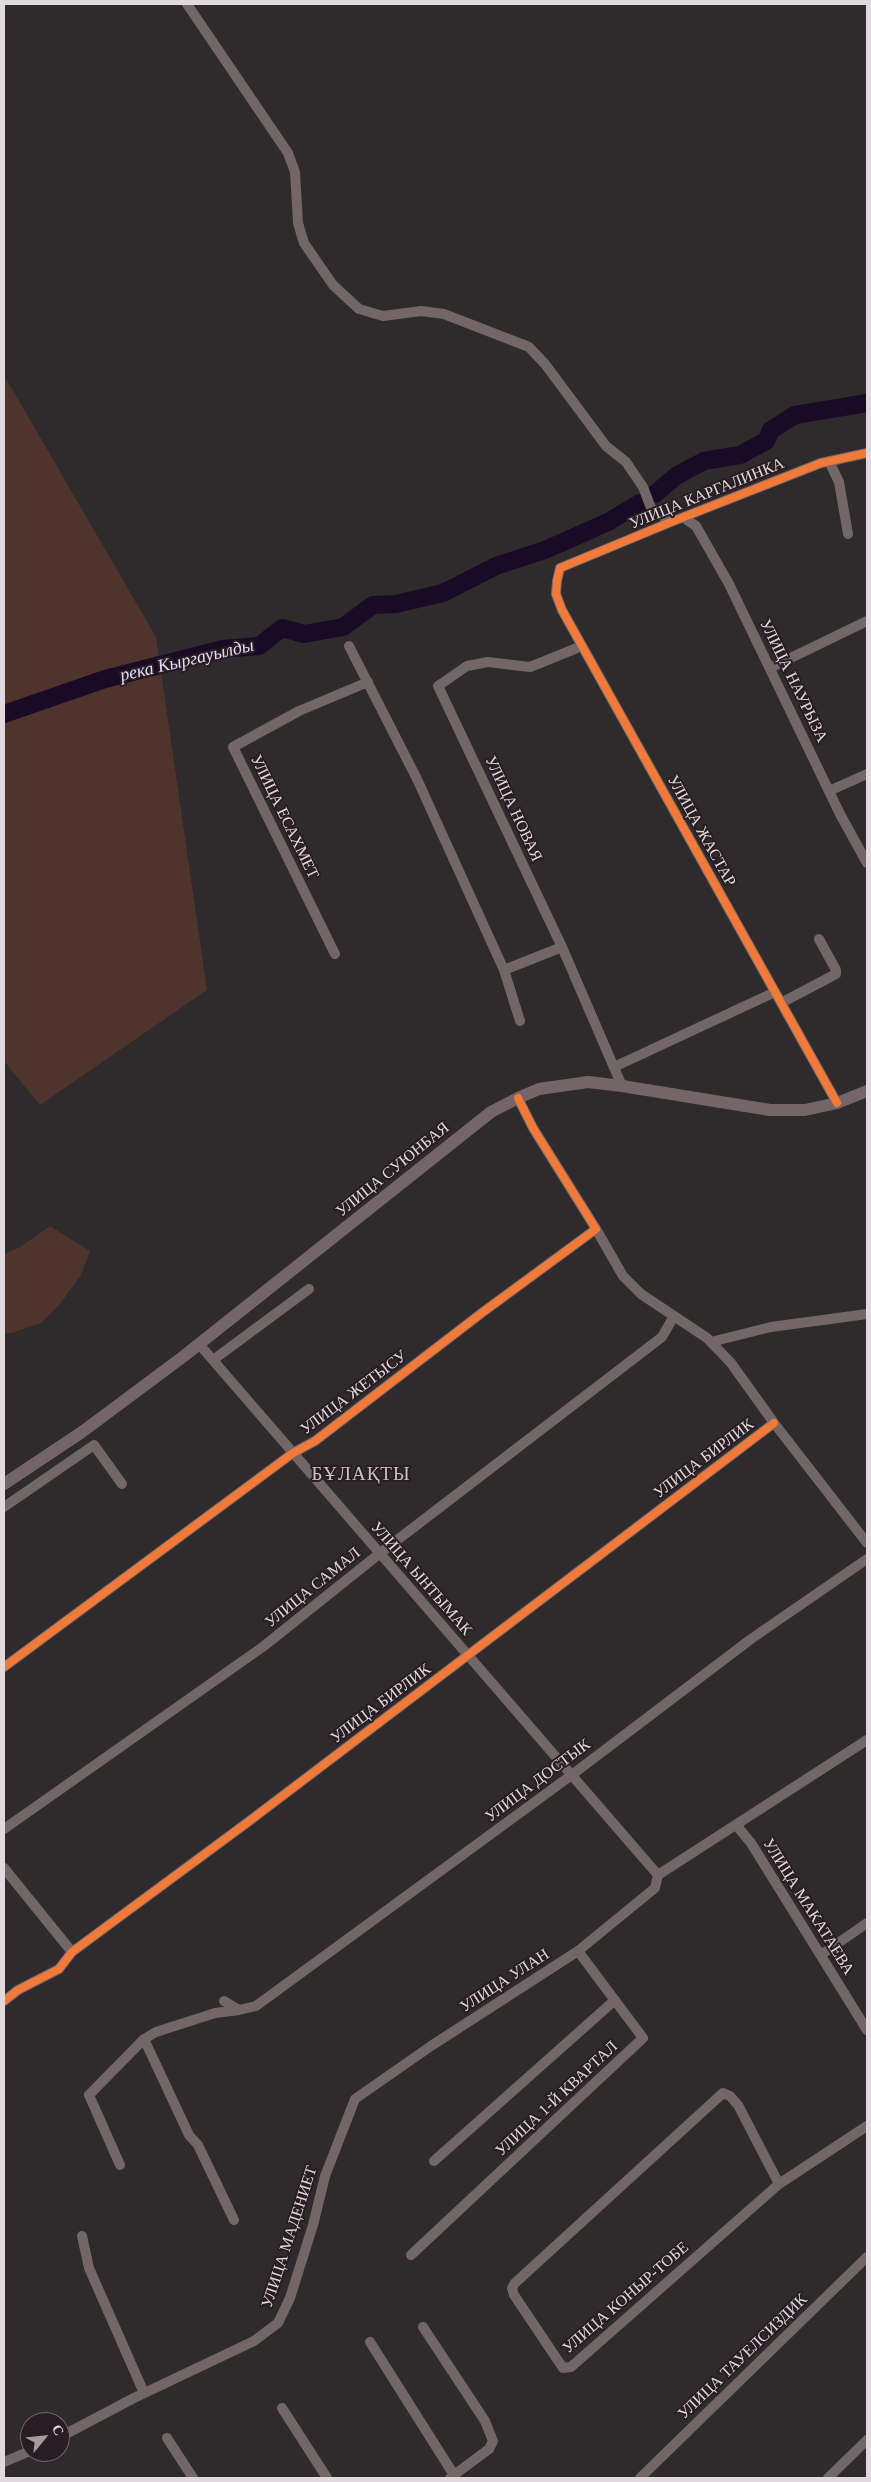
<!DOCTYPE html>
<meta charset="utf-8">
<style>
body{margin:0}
#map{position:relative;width:871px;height:2482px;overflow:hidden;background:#2f2a2c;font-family:"Times New Roman",serif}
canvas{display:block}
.frame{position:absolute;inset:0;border:5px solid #e1d9dd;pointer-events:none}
.north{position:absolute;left:20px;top:2412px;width:50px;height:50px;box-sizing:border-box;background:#281d22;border:1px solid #72686d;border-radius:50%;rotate:62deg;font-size:14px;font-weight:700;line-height:20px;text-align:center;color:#e1d9dd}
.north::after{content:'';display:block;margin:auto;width:18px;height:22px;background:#a39c9f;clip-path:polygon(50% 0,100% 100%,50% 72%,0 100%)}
</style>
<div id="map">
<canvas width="871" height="2482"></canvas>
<div class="frame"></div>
<div class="north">С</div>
</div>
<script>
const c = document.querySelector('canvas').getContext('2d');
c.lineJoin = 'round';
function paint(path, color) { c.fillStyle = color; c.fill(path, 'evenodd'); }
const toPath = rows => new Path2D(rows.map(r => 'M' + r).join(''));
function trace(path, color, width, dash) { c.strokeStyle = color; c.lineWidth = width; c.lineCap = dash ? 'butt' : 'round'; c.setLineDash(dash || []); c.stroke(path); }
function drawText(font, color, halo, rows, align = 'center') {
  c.font = font + ' "Times New Roman",serif'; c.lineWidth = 4; c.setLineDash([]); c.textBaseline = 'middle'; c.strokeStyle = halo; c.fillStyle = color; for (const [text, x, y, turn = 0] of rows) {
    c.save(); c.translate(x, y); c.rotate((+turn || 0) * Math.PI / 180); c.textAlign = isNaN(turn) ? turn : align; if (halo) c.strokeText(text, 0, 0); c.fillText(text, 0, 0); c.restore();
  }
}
paint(toPath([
 [4,375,156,637,207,990,40,1105,4,1061],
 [50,1226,90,1251,81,1275,60,1304,41,1323,12,1333,4,1333,4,1254,20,1247]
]), '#4f332d');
trace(toPath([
 [655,494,676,476,704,461,740,455,766,441,771,430,795,415,867,403],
 [4,714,105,679,223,649,259,646,282,628,304,634,343,627,373,605,396,604,443,593,496,566,545,550,608,522,640,503]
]), '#190b25', 18);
trace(toPath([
 [187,4,288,153,295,172,298,223,304,243,333,285,359,309,383,316,421,311,444,314,529,347,545,364,606,446,626,462,643,487,651,508,671,522],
 [829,461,839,482,848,534],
 [684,518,696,526,729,584,840,814,867,863],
 [349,646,417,779,504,970,520,1021],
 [582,646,530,667,488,662,467,666,438,686,562,947,622,1086],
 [770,668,867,621],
 [829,791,867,774],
 [335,954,233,747,299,711,368,682],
 [504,970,562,947],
 [781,1003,836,974,836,970,819,939],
 [614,1067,775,992],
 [837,1103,562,610,556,594,557,581,560,568,671,522,821,463,867,453],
 [596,1229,623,1276,641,1294,707,1338,731,1363,774,1423,867,1543],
 [711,1342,771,1327,867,1314],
 [199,1344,658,1875],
 [213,1360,309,1289],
 [4,1507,94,1445,122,1484],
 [4,1667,293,1453,315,1441,483,1312,596,1229,533,1128,518,1098],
 [737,1826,751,1843,867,2030],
 [4,1829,264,1646,379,1554,662,1337,674,1316],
 [4,1868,72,1952],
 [658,1875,867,1740],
 [821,1955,867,1923],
 [4,2001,18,1990,59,1969,72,1952,248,1822,774,1423],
 [224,2001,239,2010,256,2006,573,1774,751,1639,867,1559],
 [434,2161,615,2000],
 [120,2165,89,2095,144,2039],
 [779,2184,738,2105,730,2096,723,2093,515,2283,512,2288,514,2295,563,2368,571,2367,779,2184,867,2126],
 [234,2220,198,2145,189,2135,144,2039,156,2032,215,2013,239,2010],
 [82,2236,89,2268,144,2393],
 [411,2255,643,2038,578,1951],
 [423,2327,485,2421,493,2441,489,2449,450,2478],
 [370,2342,454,2475],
 [282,2408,327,2478],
 [60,2437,134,2398,254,2341,278,2323,290,2298,313,2225,325,2176,355,2099,431,2046,578,1951,655,1888,658,1875],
 [167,2438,193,2478],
 [4,2462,30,2451],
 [640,2478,867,2257],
 [828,2478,867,2440]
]), '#726667', 10);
trace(toPath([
 [4,1484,82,1432,184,1356,491,1112,518,1098,539,1089,588,1082,622,1086,770,1110,805,1110,837,1103,867,1091]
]), '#746668', 12);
trace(toPath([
 [837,1103,562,610,556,594,557,581,560,568,671,522,821,463,867,453],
 [4,1667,293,1453,315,1441,483,1312,596,1229,533,1128,518,1098],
 [4,2001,18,1990,59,1969,72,1952,248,1822,774,1423]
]), '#f17a3a', 8);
drawText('16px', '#e1d9dd', '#281d22', [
 ["УЛИЦА КАРГАЛИНКА",707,494,-22],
 ["УЛИЦА НАУРЫЗА",793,681,64],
 ["УЛИЦА НОВАЯ",513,809,65],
 ["УЛИЦА ЕСАХМЕТ",284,817,64],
 ["УЛИЦА ЖАСТАР",701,831,61],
 ["УЛИЦА СУЮНБАЯ",393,1170,-39],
 ["УЛИЦА ЖЕТЫСУ",354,1393,-37],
 ["УЛИЦА БИРЛИК",704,1459,-37],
 ["УЛИЦА ЫНТЫМАК",421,1579,49],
 ["УЛИЦА САМАЛ",313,1588,-39],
 ["УЛИЦА БИРЛИК",381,1704,-37],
 ["УЛИЦА ДОСТЫК",538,1781,-37],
 ["УЛИЦА МАКАТАЕВА",808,1907,58],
 ["УЛИЦА УЛАН",505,1981,-33],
 ["УЛИЦА 1-Й КВАРТАЛ",557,2099,-43],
 ["УЛИЦА МАДЕНИЕТ",290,2237,-72],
 ["УЛИЦА КОНЫР-ТОБЕ",626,2298,-41],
 ["УЛИЦА ТАУЕЛСИЗДИК",743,2357,-44]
]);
drawText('italic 18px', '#e8d7fb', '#281d22', [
 ["река Кыргауылды",187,661,-13]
]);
c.letterSpacing = '1px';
drawText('19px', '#cfc0c7', '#281d22', [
 ["БҰЛАҚТЫ",361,1475]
]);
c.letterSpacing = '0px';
</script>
